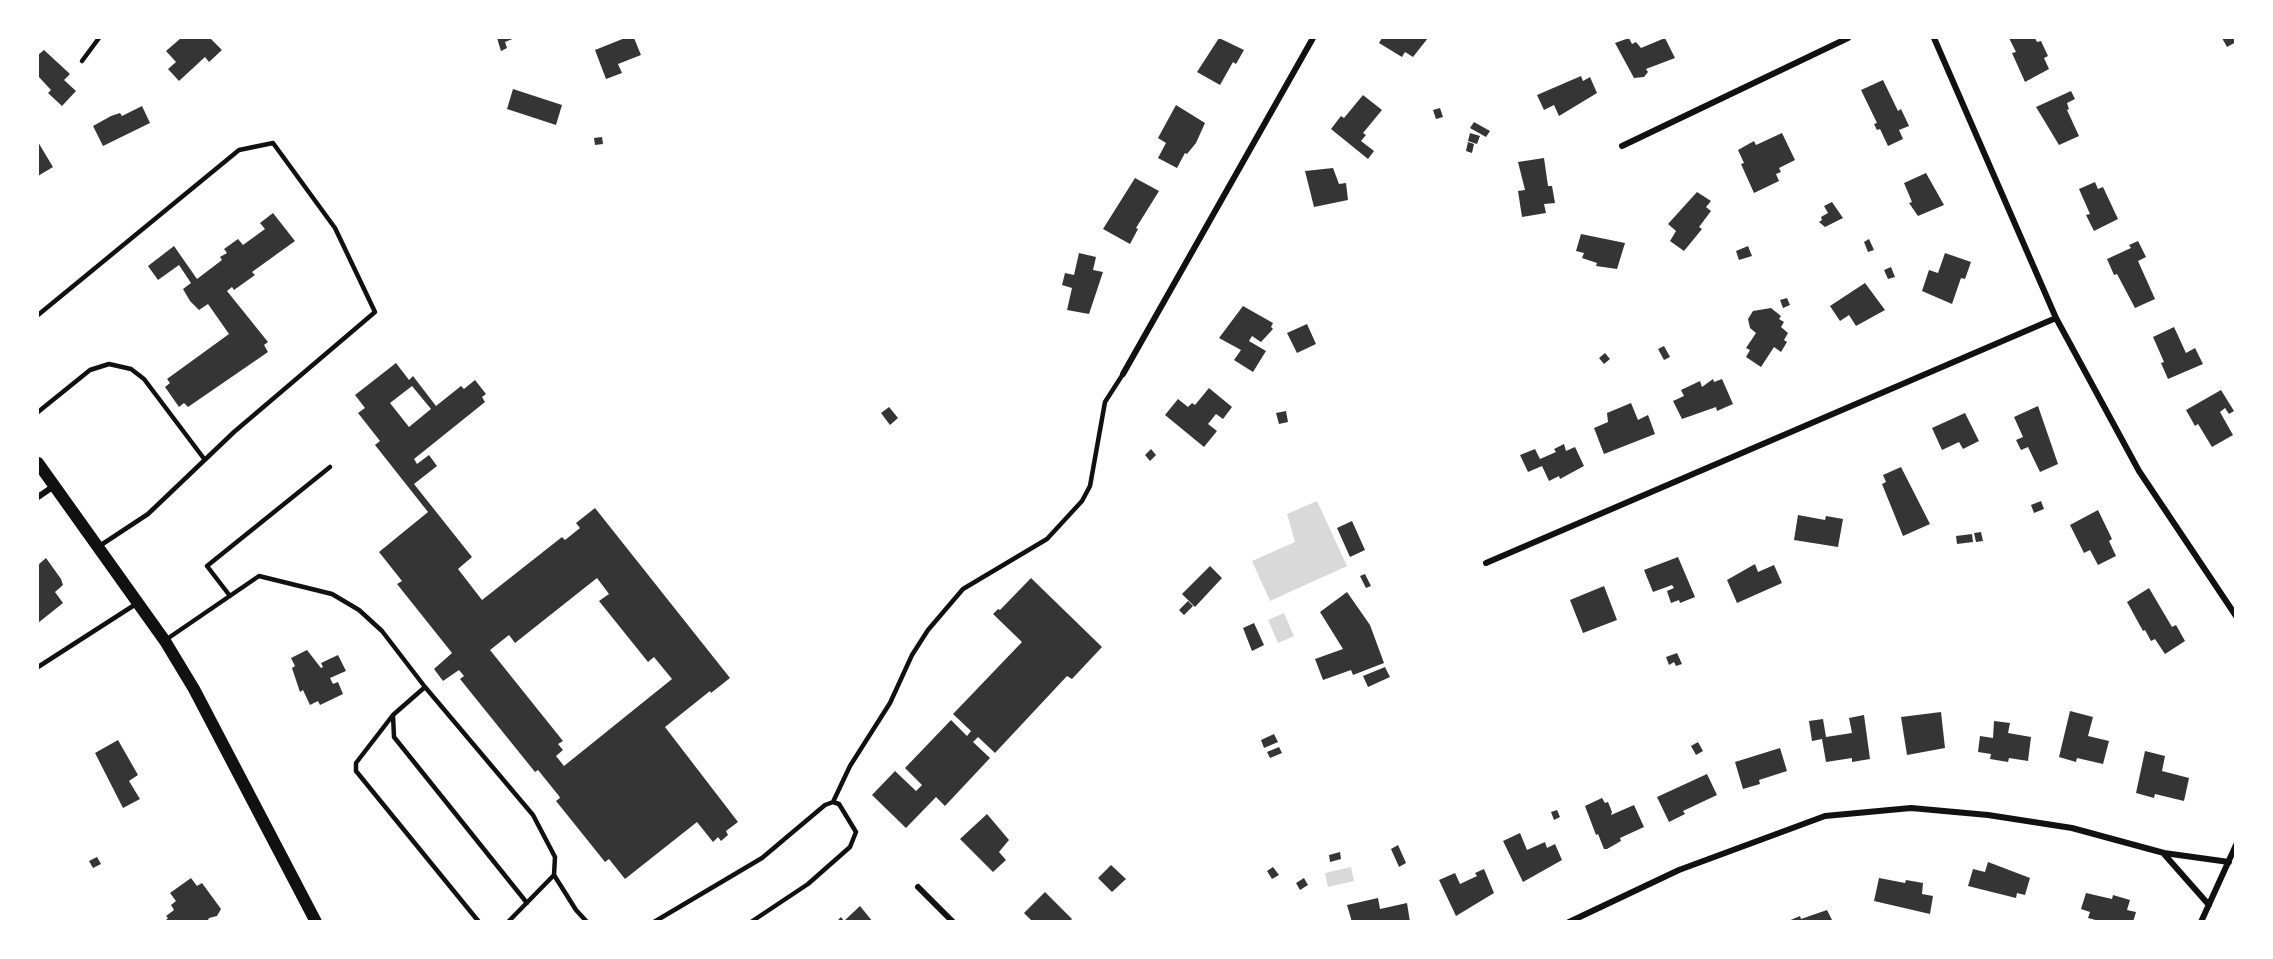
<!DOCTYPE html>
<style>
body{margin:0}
#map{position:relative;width:2273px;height:959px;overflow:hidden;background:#fff;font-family:Cabin,sans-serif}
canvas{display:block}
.frame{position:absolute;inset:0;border:39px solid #fff;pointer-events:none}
</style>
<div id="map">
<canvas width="2273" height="959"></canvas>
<div class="frame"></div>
</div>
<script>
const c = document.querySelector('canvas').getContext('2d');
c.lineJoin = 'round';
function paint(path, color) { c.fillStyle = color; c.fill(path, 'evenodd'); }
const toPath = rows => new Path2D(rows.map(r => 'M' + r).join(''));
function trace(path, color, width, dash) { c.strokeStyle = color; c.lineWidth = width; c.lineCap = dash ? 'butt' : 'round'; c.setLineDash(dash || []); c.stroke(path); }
paint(toPath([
 [1317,501,1347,566,1270,601,1252,561,1295,542,1287,514],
 [1284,613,1294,636,1278,643,1268,620],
 [1351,867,1354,881,1328,887,1325,873]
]), '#d9d9d9');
paint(toPath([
 [181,38,210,38,222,50,209,62,205,57,179,81,168,69,176,62,166,51],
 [497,38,515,38,505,42,507,48,501,51],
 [625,38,634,38,641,55,618,64,622,73,606,79,595,50],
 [1219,38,1244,50,1236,64,1233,62,1220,85,1197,72],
 [1382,38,1428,38,1413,57,1405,52,1402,57,1379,43],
 [1629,38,1632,44,1636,42,1641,48,1665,38,1675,58,1646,69,1648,72,1644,77,1634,78,1615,43],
 [2009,38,2035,38,2037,42,2041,41,2048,56,2044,58,2049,69,2025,82,2012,53,2016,52],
 [2222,38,2236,38,2236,42,2227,47],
 [44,50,70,74,64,80,76,91,62,106,48,93,51,90,38,76,38,55],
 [1581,76,1583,81,1590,77,1597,93,1559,116,1554,105,1544,110,1537,95],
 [1883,80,1898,111,1901,109,1909,126,1899,130,1903,139,1888,146,1880,129,1877,130,1874,124,1877,123,1861,90],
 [513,89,562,105,556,125,507,109],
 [2071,91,2075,99,2067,103,2069,109,2067,110,2079,136,2059,145,2036,107],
 [1363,95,1382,110,1363,133,1366,135,1361,141,1374,151,1368,159,1331,129,1341,116,1344,118],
 [1176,105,1205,123,1196,143,1187,154,1185,153,1177,168,1158,158,1166,143,1158,138],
 [142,106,150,123,103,146,93,126,111,116,120,113,122,116],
 [1440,108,1443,117,1436,119,1433,110],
 [1474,122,1490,131,1486,137,1470,128],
 [1470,133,1480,136,1477,144,1468,141],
 [1782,133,1795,160,1779,168,1781,172,1776,174,1779,181,1754,193,1741,164,1744,163,1738,150,1754,141,1756,145],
 [602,137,603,144,595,145,594,138],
 [38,142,53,167,38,176],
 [1468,142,1474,144,1472,153,1466,151],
 [1544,158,1548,186,1552,186,1555,203,1544,204,1546,213,1522,217,1518,191,1525,190,1518,162],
 [1333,168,1339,184,1346,183,1348,200,1314,207,1305,171],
 [1926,173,1944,205,1918,216,1909,203,1912,202,1904,183],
 [1135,178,1159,191,1136,228,1138,229,1130,244,1103,229],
 [2095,182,2098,189,2103,187,2118,219,2094,231,2086,215,2090,214,2079,189],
 [1697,192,1711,201,1706,207,1711,211,1699,227,1702,229,1684,251,1670,241,1676,231,1668,224],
 [1832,202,1843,218,1825,227,1819,222,1822,220,1821,217,1828,213,1824,206],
 [273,213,295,241,252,272,255,275,234,290,232,287,227,291,268,342,264,345,268,352,188,407,184,403,179,407,165,387,170,383,167,379,229,334,208,304,199,310,190,301,183,289,191,283,179,265,158,280,148,266,174,246,197,279,222,260,220,257,227,253,224,249,238,239,243,245,265,229,260,223],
 [1581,234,1625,243,1617,269,1596,266,1597,263,1582,258,1584,253,1576,251],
 [1869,239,1874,250,1868,252,1864,242],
 [2138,241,2146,257,2138,261,2155,299,2135,308,2117,274,2114,275,2107,259,2131,248,2129,245],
 [1748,246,1752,256,1739,260,1736,251],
 [1079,253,1096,257,1093,270,1103,272,1089,314,1067,310,1072,288,1062,285,1065,273,1074,275],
 [1945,253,1971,262,1965,279,1961,278,1952,304,1922,291,1929,270,1938,273],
 [1891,267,1895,277,1888,279,1884,270],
 [1865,283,1885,310,1856,326,1849,315,1840,321,1830,306],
 [1787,298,1790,305,1783,308,1780,300],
 [1243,306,1273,323,1271,327,1273,329,1261,342,1252,336,1249,341,1266,351,1253,372,1234,360,1241,350,1219,338],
 [1771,308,1781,316,1779,319,1784,322,1781,327,1788,333,1784,340,1787,342,1781,352,1774,347,1761,367,1746,357,1750,350,1746,348,1756,333,1750,328,1748,319,1753,311],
 [1307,324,1316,344,1297,353,1287,333],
 [2174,327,2186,353,2195,348,2203,364,2168,379,2161,363,2164,362,2153,337],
 [1664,346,1670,357,1664,360,1658,349],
 [1605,353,1610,359,1604,364,1599,358],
 [396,363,409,380,413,376,436,406,461,386,464,389,475,380,486,394,482,397,485,402,414,459,417,464,429,455,437,466,414,484,472,557,458,569,482,600,562,537,565,540,580,528,576,523,595,508,730,678,711,693,710,691,665,727,738,822,726,831,728,835,721,841,718,837,713,842,697,822,625,879,609,859,605,862,556,801,560,798,559,796,538,770,535,772,460,679,464,676,459,670,443,681,434,669,452,653,397,584,402,581,379,552,428,512,375,445,380,441,358,413,365,408,355,395],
 [412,386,431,409,409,427,390,403],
 [597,578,609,594,599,601,648,662,654,657,672,679,564,766,556,756,563,750,558,744,563,741,490,650,509,635,515,643],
 [1713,379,1714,382,1722,379,1733,404,1717,411,1716,407,1682,419,1673,401,1684,396,1681,390,1700,381,1702,387],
 [1209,388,1232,407,1223,419,1216,414,1208,424,1217,431,1204,447,1165,415,1178,399,1188,407,1192,403,1195,405],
 [2221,390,2234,411,2229,414,2225,408,2220,412,2233,435,2212,447,2198,424,2195,426,2186,410],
 [1631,403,1638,420,1648,415,1655,434,1604,454,1594,428,1608,422,1607,413],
 [2038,406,2058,464,2040,472,2028,447,2021,450,2016,440,2023,437,2014,417],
 [889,407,898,418,890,425,881,413],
 [1286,411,1288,422,1279,424,1276,413],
 [1965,413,1979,441,1963,449,1959,442,1942,450,1932,428],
 [1564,444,1566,451,1575,447,1584,466,1560,479,1559,476,1549,481,1542,466,1528,472,1520,455,1535,449,1540,459,1556,452,1554,449],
 [1151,449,1156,455,1150,461,1145,455],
 [1901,467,1930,524,1903,536,1882,484,1886,482,1883,475],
 [2041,501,2044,509,2034,513,2031,505],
 [2098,510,2112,539,2109,541,2116,556,2098,565,2090,550,2084,553,2070,525],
 [1798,515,1825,520,1826,516,1843,519,1838,547,1794,540],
 [1352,521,1365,550,1350,557,1337,528],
 [1981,532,1983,541,1976,542,1974,533],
 [1972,534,1973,542,1957,544,1956,536],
 [1678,557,1695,597,1680,603,1679,600,1671,603,1667,591,1674,588,1672,585,1653,592,1644,570],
 [46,558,61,579,63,585,55,592,63,603,38,623,38,565],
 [1755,564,1758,572,1774,565,1782,583,1737,603,1727,580],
 [1210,566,1222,578,1195,607,1182,594],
 [1365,574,1371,586,1366,588,1360,576],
 [1031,578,1102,647,1072,679,1067,676,995,753,978,737,973,742,990,758,945,806,936,797,906,828,872,795,895,771,916,791,922,785,905,768,951,720,967,736,971,731,953,714,1022,642,993,614,998,609,1000,610],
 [1604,586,1617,620,1583,633,1570,600],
 [2149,588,2172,627,2176,625,2185,641,2165,654,2155,639,2151,641,2145,630,2143,631,2127,602],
 [1347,592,1370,625,1384,663,1353,675,1351,670,1323,680,1315,659,1343,649,1320,612],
 [1188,601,1193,606,1184,615,1179,610],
 [1254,623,1264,645,1252,651,1243,628],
 [307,650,321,668,323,667,321,663,338,655,346,671,330,678,333,684,338,682,343,694,320,705,318,701,310,705,303,690,300,692,292,668,295,666,291,658],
 [1677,653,1682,664,1676,666,1674,662,1669,665,1666,657],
 [1385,667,1390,677,1368,687,1363,676],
 [2070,711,2093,717,2088,736,2109,741,2103,764,2077,758,2076,762,2059,757],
 [1941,712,1945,748,1907,755,1901,717],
 [1864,715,1870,759,1852,762,1852,758,1826,762,1822,739,1812,741,1809,721,1823,719,1826,737,1852,733,1849,718],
 [1994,721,2010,723,2008,733,2031,737,2028,761,2009,758,2008,762,1990,759,1991,754,1978,752,1980,736,1993,738],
 [1274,734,1278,742,1264,748,1261,740],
 [118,740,138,775,129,781,140,799,123,808,95,753],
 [1698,742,1703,751,1696,755,1691,746],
 [1279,747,1282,753,1270,758,1267,752],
 [1780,748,1787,771,1759,780,1760,784,1743,789,1735,762],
 [2145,751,2165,756,2162,771,2189,778,2184,801,2155,794,2154,798,2136,793],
 [1707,774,1717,795,1683,811,1685,814,1669,822,1657,797],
 [1602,798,1605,803,1608,802,1612,812,1611,815,1634,805,1644,827,1620,838,1621,841,1607,849,1604,849,1598,834,1596,835,1585,806],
 [1557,810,1560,817,1554,820,1551,812],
 [987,814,1009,840,999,852,1006,860,993,872,960,839],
 [1520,833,1527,850,1545,842,1547,848,1555,844,1562,860,1523,882,1503,841],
 [1398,845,1406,863,1399,867,1391,849],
 [1340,852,1341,859,1330,862,1329,855],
 [97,857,101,864,93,868,89,861],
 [1988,862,2030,878,2025,895,2017,893,2016,898,1968,886,1973,869,1985,872],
 [1111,865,1126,879,1112,892,1098,878],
 [1273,867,1279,875,1272,879,1267,871],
 [1484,869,1494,893,1456,916,1439,880,1455,873,1460,884,1477,876,1475,873],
 [191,878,197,886,202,883,221,909,217,916,209,918,207,922,164,922,168,918,166,916,174,910,171,905,176,901,170,893],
 [1304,878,1308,885,1300,890,1296,883],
 [1879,878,1905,883,1906,880,1923,883,1922,894,1933,896,1930,914,1874,901],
 [1045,892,1072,919,1069,922,1033,922,1024,913],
 [2086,893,2112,899,2113,895,2130,900,2127,910,2136,912,2133,922,2103,922,2088,918,2090,912,2081,909],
 [1378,898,1380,909,1407,903,1410,922,1352,922,1347,905],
 [860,906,873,922,836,922,841,917,844,921],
 [1827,910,1833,922,1786,922,1800,916,1801,919]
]), '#353535');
trace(toPath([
 [82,61,99,38],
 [38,315,239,150,273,143,335,228,375,312,234,432,148,514,98,547],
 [38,412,90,370,109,364,131,369,144,379,205,460],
 [230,596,207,566,330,467],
 [167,639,259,576,332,594,359,610,382,631,425,687,533,815,555,857,554,875,508,922],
 [38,667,136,604],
 [425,687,393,715,356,763,356,771,479,922],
 [393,715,394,737,527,903],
 [833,802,850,766,890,703,912,655,928,630,963,589,1047,539,1082,501,1090,486,1105,402,1123,374],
 [554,875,576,910,587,922],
 [654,922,762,858,825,805,833,802,839,804,856,832,850,847,808,884,751,922]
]), '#111', 4.5);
trace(toPath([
 [1934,38,2056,318,2139,471,2236,616],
 [1622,146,1848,38],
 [1123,374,1313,38],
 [38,497,54,486],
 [1486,563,2056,318],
 [2164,854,2209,905],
 [918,887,953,922],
 [1569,922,1679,870,1825,816,1911,808,1988,815,2072,828,2164,853,2229,862],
 [2201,922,2236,845]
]), '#111', 6);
trace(toPath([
 [38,463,165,641,194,689,316,922]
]), '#111', 12);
</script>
